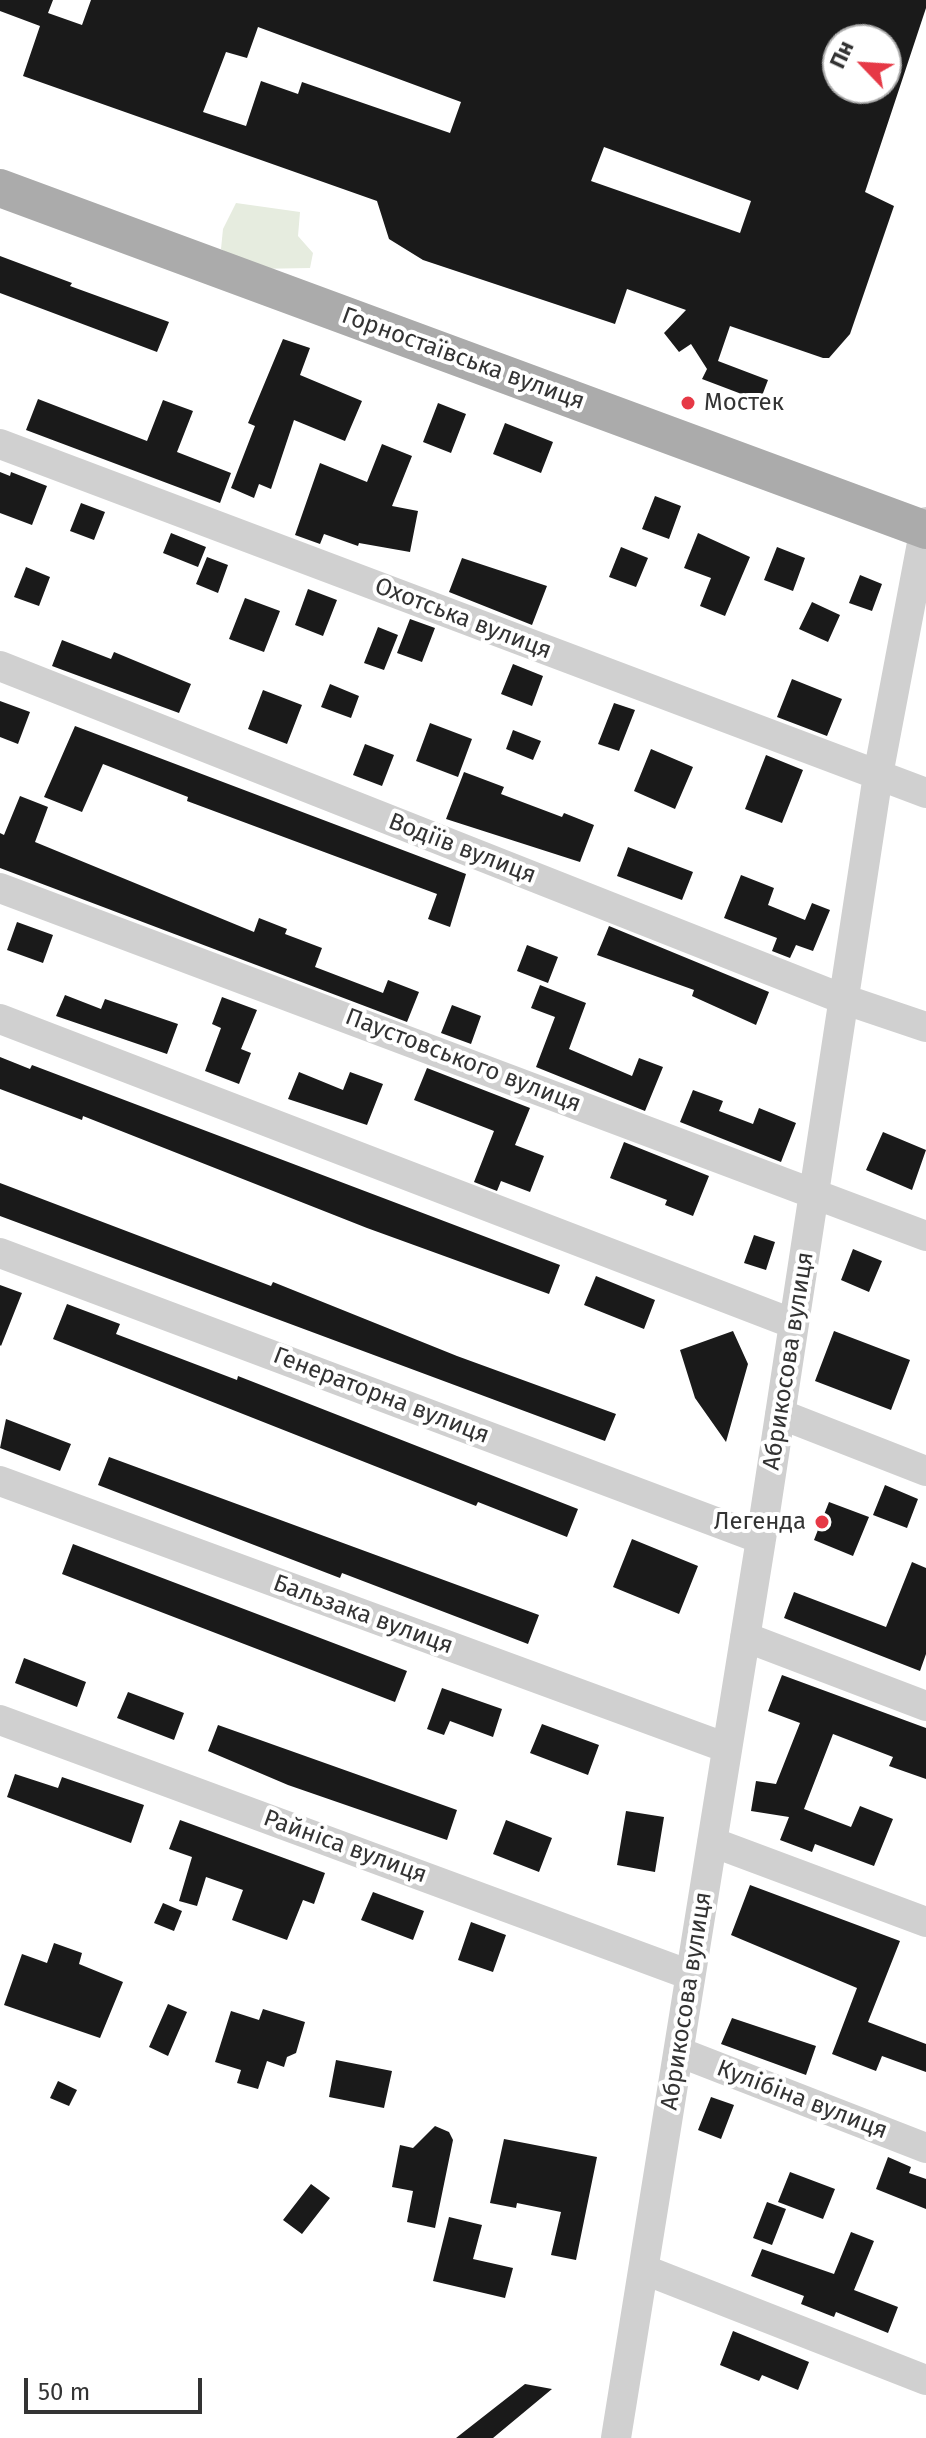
<!DOCTYPE html>
<meta charset="utf-8">
<style>
body{margin:0}
#map{position:relative;width:926px;height:2438px;overflow:hidden;background:#fff;font-family:"Fira Sans",sans-serif}
canvas{display:block}
.north{position:absolute;left:822px;top:24px;width:80px;height:80px;box-sizing:border-box;background:#fff;border:2px solid #adadad;border-radius:50%;rotate:295deg;font-size:22px;font-weight:700;line-height:32px;text-align:center;color:#333}
.north::after{content:'';display:block;margin:auto;width:28px;height:36px;background:#e63946;clip-path:polygon(50% 0,100% 100%,50% 72%,0 100%)}
.scale{position:absolute;left:24px;top:2378px;width:178px;height:36px;box-sizing:border-box;border:4px solid #333;border-top:0;padding-left:10px;font-size:24px;line-height:28px;white-space:nowrap;color:#333;-webkit-text-stroke:6px #fff;paint-order:stroke}
</style>
<div id="map">
<canvas width="926" height="2438"></canvas>
<div class="north">Пн</div>
<div class="scale">50 m</div>
</div>
<script>
const c = document.querySelector('canvas').getContext('2d');
c.lineJoin = 'round';
function paint(path, color) { c.fillStyle = color; c.fill(path, 'evenodd'); }
const toPath = rows => new Path2D(rows.map(r => 'M' + r).join(''));
function trace(path, color, width, dash) { c.strokeStyle = color; c.lineWidth = width; c.lineCap = dash ? 'butt' : 'round'; c.setLineDash(dash || []); c.stroke(path); }
function drawText(font, color, halo, rows, align = 'center') {
  c.font = font + ' "Fira Sans",sans-serif'; c.lineWidth = 8; c.setLineDash([]); c.textBaseline = 'middle'; c.strokeStyle = halo; c.fillStyle = color; for (const [text, x, y, turn = 0] of rows) {
    c.save(); c.translate(x, y); c.rotate((+turn || 0) * Math.PI / 180); c.textAlign = isNaN(turn) ? turn : align; if (halo) c.strokeText(text, 0, 0); c.fillText(text, 0, 0); c.restore();
  }
}
paint(toPath([
 [236,203,300,212,298,236,313,253,310,268,255,269,221,249,223,229]
]), '#e6ecdf');
paint(toPath([
 [0,0,53,0,48,13,82,25,91,0,926,0,926,8,865,192,894,206,850,334,829,358,823,358,730,326,718,361,768,380,760,401,702,379,707,369,691,344,679,352,664,333,686,310,627,289,615,324,423,260,389,239,377,201,23,76,40,26,0,11],
 [258,27,461,102,450,133,302,82,298,94,261,81,246,126,203,112,226,52,247,58],
 [838,40,886,40,886,88,838,88],
 [604,147,751,201,740,233,591,181],
 [0,256,72,283,70,286,169,322,157,352,0,293],
 [283,339,310,348,300,375,362,401,345,441,294,420,271,489,259,484,254,498,231,488,255,426,248,423],
 [38,399,147,441,163,400,193,411,177,452,231,473,220,503,26,430],
 [438,403,466,414,451,453,423,442],
 [505,423,553,442,541,473,493,454],
 [382,444,412,456,392,506,418,511,410,552,359,543,358,546,324,534,320,544,295,535,320,463,367,482],
 [0,472,10,476,11,472,47,486,32,525,0,513],
 [655,496,681,506,669,539,642,529],
 [81,503,105,512,94,540,70,531],
 [171,533,206,547,198,567,163,553],
 [698,533,750,557,725,616,700,606,711,578,684,568],
 [621,547,648,558,636,587,609,577],
 [777,547,805,558,793,591,764,580],
 [207,557,228,565,218,593,196,584],
 [462,558,547,586,532,625,449,592],
 [26,567,50,577,39,606,14,597],
 [860,575,882,584,872,611,849,603],
 [308,589,337,600,323,636,295,625],
 [245,598,280,611,264,652,229,639],
 [812,602,840,615,828,642,799,629],
 [410,619,435,628,422,662,397,653],
 [378,627,398,635,384,670,364,663],
 [62,640,111,659,114,652,191,684,179,713,52,666],
 [513,664,543,676,532,706,501,694],
 [792,679,842,699,827,736,777,717],
 [330,684,359,696,351,718,321,707],
 [263,690,302,705,287,744,248,729],
 [0,701,30,712,18,744,0,737],
 [614,703,635,710,619,751,598,744],
 [430,723,472,739,458,777,416,761],
 [75,726,466,874,450,927,428,919,437,894,187,801,188,797,103,764,82,812,44,797],
 [513,730,541,741,533,760,506,749],
 [365,744,394,755,382,786,353,775],
 [651,749,693,767,675,809,634,791],
 [766,755,803,770,782,823,745,809],
 [464,772,504,787,501,794,562,817,564,813,594,825,580,862,446,819],
 [20,796,48,807,35,842,254,932,259,918,287,929,285,934,322,948,315,967,383,993,388,980,419,992,407,1022,0,868,0,833,4,835],
 [628,847,693,872,682,900,617,876],
 [741,875,774,888,768,905,805,920,812,903,830,910,813,951,796,945,790,958,772,951,777,938,724,918],
 [17,922,53,935,43,963,7,950],
 [609,926,769,992,756,1025,692,996,694,990,597,955],
 [527,945,558,957,548,983,517,971],
 [540,985,586,1003,569,1049,632,1076,639,1058,663,1067,645,1111,536,1067,555,1017,531,1008],
 [65,995,101,1009,105,999,178,1024,167,1054,56,1016],
 [222,997,257,1010,241,1049,251,1053,239,1084,205,1071,221,1028,212,1024],
 [452,1005,481,1016,471,1044,441,1033],
 [0,1057,30,1069,32,1065,560,1265,549,1294,367,1228,83,1116,82,1120,0,1089],
 [427,1068,530,1108,515,1145,544,1156,530,1192,501,1181,497,1191,474,1182,494,1131,414,1100],
 [299,1072,343,1090,350,1072,383,1084,367,1125,288,1099],
 [693,1090,723,1101,719,1111,753,1124,759,1108,796,1123,781,1162,680,1122],
 [883,1132,926,1150,912,1190,866,1170],
 [624,1142,709,1176,693,1216,665,1205,667,1200,610,1178],
 [0,1183,271,1286,273,1282,457,1356,616,1414,605,1441,0,1216],
 [754,1235,775,1242,766,1270,744,1263],
 [853,1249,882,1261,869,1292,841,1280],
 [596,1276,655,1300,644,1329,584,1305],
 [0,1285,22,1293,1,1346,0,1345],
 [67,1304,120,1324,116,1334,237,1380,238,1376,578,1509,567,1537,478,1502,476,1506,53,1339],
 [733,1331,748,1364,726,1442,695,1398,680,1350],
 [834,1331,910,1360,891,1410,815,1381],
 [6,1419,71,1444,60,1471,0,1448],
 [109,1457,539,1615,528,1644,342,1573,340,1578,98,1485],
 [885,1485,918,1499,907,1528,873,1515],
 [829,1502,869,1517,853,1556,814,1540],
 [632,1539,698,1566,679,1614,613,1587],
 [73,1544,407,1671,395,1702,62,1574],
 [912,1562,926,1568,926,1654,920,1671,784,1618,794,1592,886,1627],
 [24,1658,86,1682,77,1707,15,1683],
 [782,1675,926,1728,926,1779,889,1766,893,1757,833,1734,804,1809,851,1827,860,1806,893,1819,874,1866,815,1844,812,1852,780,1840,789,1817,751,1811,756,1781,776,1784,800,1723,768,1711],
 [442,1688,502,1709,493,1737,450,1721,444,1735,427,1729],
 [128,1692,184,1713,174,1740,117,1718],
 [542,1724,599,1745,588,1775,530,1753],
 [218,1725,457,1810,447,1840,288,1785,208,1751],
 [15,1774,58,1788,62,1777,144,1805,131,1843,7,1797],
 [626,1811,664,1817,655,1872,617,1865],
 [180,1820,325,1873,314,1904,303,1900,287,1940,232,1920,243,1890,206,1877,197,1906,179,1901,192,1857,169,1849],
 [506,1820,552,1838,539,1872,493,1854],
 [750,1885,900,1941,868,2022,926,2044,926,2072,882,2056,876,2071,832,2054,857,1988,731,1935],
 [373,1892,424,1911,413,1940,361,1920],
 [163,1903,182,1911,174,1931,154,1923],
 [471,1922,506,1935,493,1972,458,1960],
 [54,1943,82,1953,79,1964,123,1982,100,2038,4,2005,22,1954,47,1963],
 [168,2004,187,2012,168,2056,149,2047],
 [263,2009,305,2022,296,2053,287,2057,284,2067,267,2061,258,2089,237,2083,241,2070,215,2062,231,2011,259,2020],
 [732,2018,816,2046,806,2075,721,2044],
 [336,2060,392,2071,384,2108,329,2097],
 [58,2081,77,2090,69,2106,50,2098],
 [711,2097,734,2105,721,2139,698,2130],
 [435,2126,449,2132,453,2140,435,2228,407,2222,413,2191,392,2187,400,2145,413,2148],
 [504,2139,597,2157,576,2260,551,2255,561,2212,517,2203,516,2208,490,2203],
 [888,2157,911,2167,909,2173,926,2179,926,2209,876,2189],
 [790,2172,835,2189,823,2219,778,2202],
 [311,2184,330,2198,302,2234,283,2220],
 [767,2202,786,2209,772,2245,753,2238],
 [449,2217,482,2225,473,2259,513,2268,505,2298,433,2281],
 [851,2232,874,2241,854,2290,898,2307,888,2333,836,2312,834,2317,801,2304,804,2296,751,2276,762,2249,834,2274],
 [733,2331,809,2362,798,2390,762,2375,759,2381,720,2365],
 [525,2384,552,2389,493,2438,456,2438]
]), '#1a1a1a');
trace(toPath([
 [0,444,926,793],
 [0,666,843,999,926,1027],
 [0,888,926,1236],
 [0,1019,794,1324],
 [0,1253,761,1539],
 [780,1414,926,1471],
 [0,1481,727,1748],
 [745,1637,926,1706],
 [0,1720,690,1975],
 [712,1842,926,1922],
 [679,2052,926,2148],
 [645,2270,926,2380],
 [616,2438,761,1539,878,775,926,522]
]), '#d0d0d0', 30);
trace(toPath([
 [0,188,926,530]
]), '#ababab', 38);
for (const [x, y, r, color] of [
 [688,403,8,"#e63946"],
 [822,1522,8,"#e63946"]
]) { const dot = new Path2D(); dot.arc(x, y, r, 0, 2 * Math.PI); c.fillStyle = color; c.fill(dot); trace(dot, '#fff', 3); }
drawText('24px', '#333', '#fff', [
 ["Горностаївська вулиця",463,359,20],
 ["Охотська вулиця",463,619,21],
 ["Водіїв вулиця",462,849,21],
 ["Паустовського вулиця",463,1061,21],
 ["Абрикосова вулиця",789,1361,-81],
 ["Генераторна вулиця",381,1396,21],
 ["Бальзака вулиця",363,1615,20],
 ["Райніса вулиця",345,1847,20],
 ["Абрикосова вулиця",687,2001,-81],
 ["Кулібіна вулиця",802,2100,21]
]);
drawText('24px', '#333', '#fff', [
 ["Мостек",704,403],
 ["Легенда",806,1522,"right"]
], 'left');
</script>
